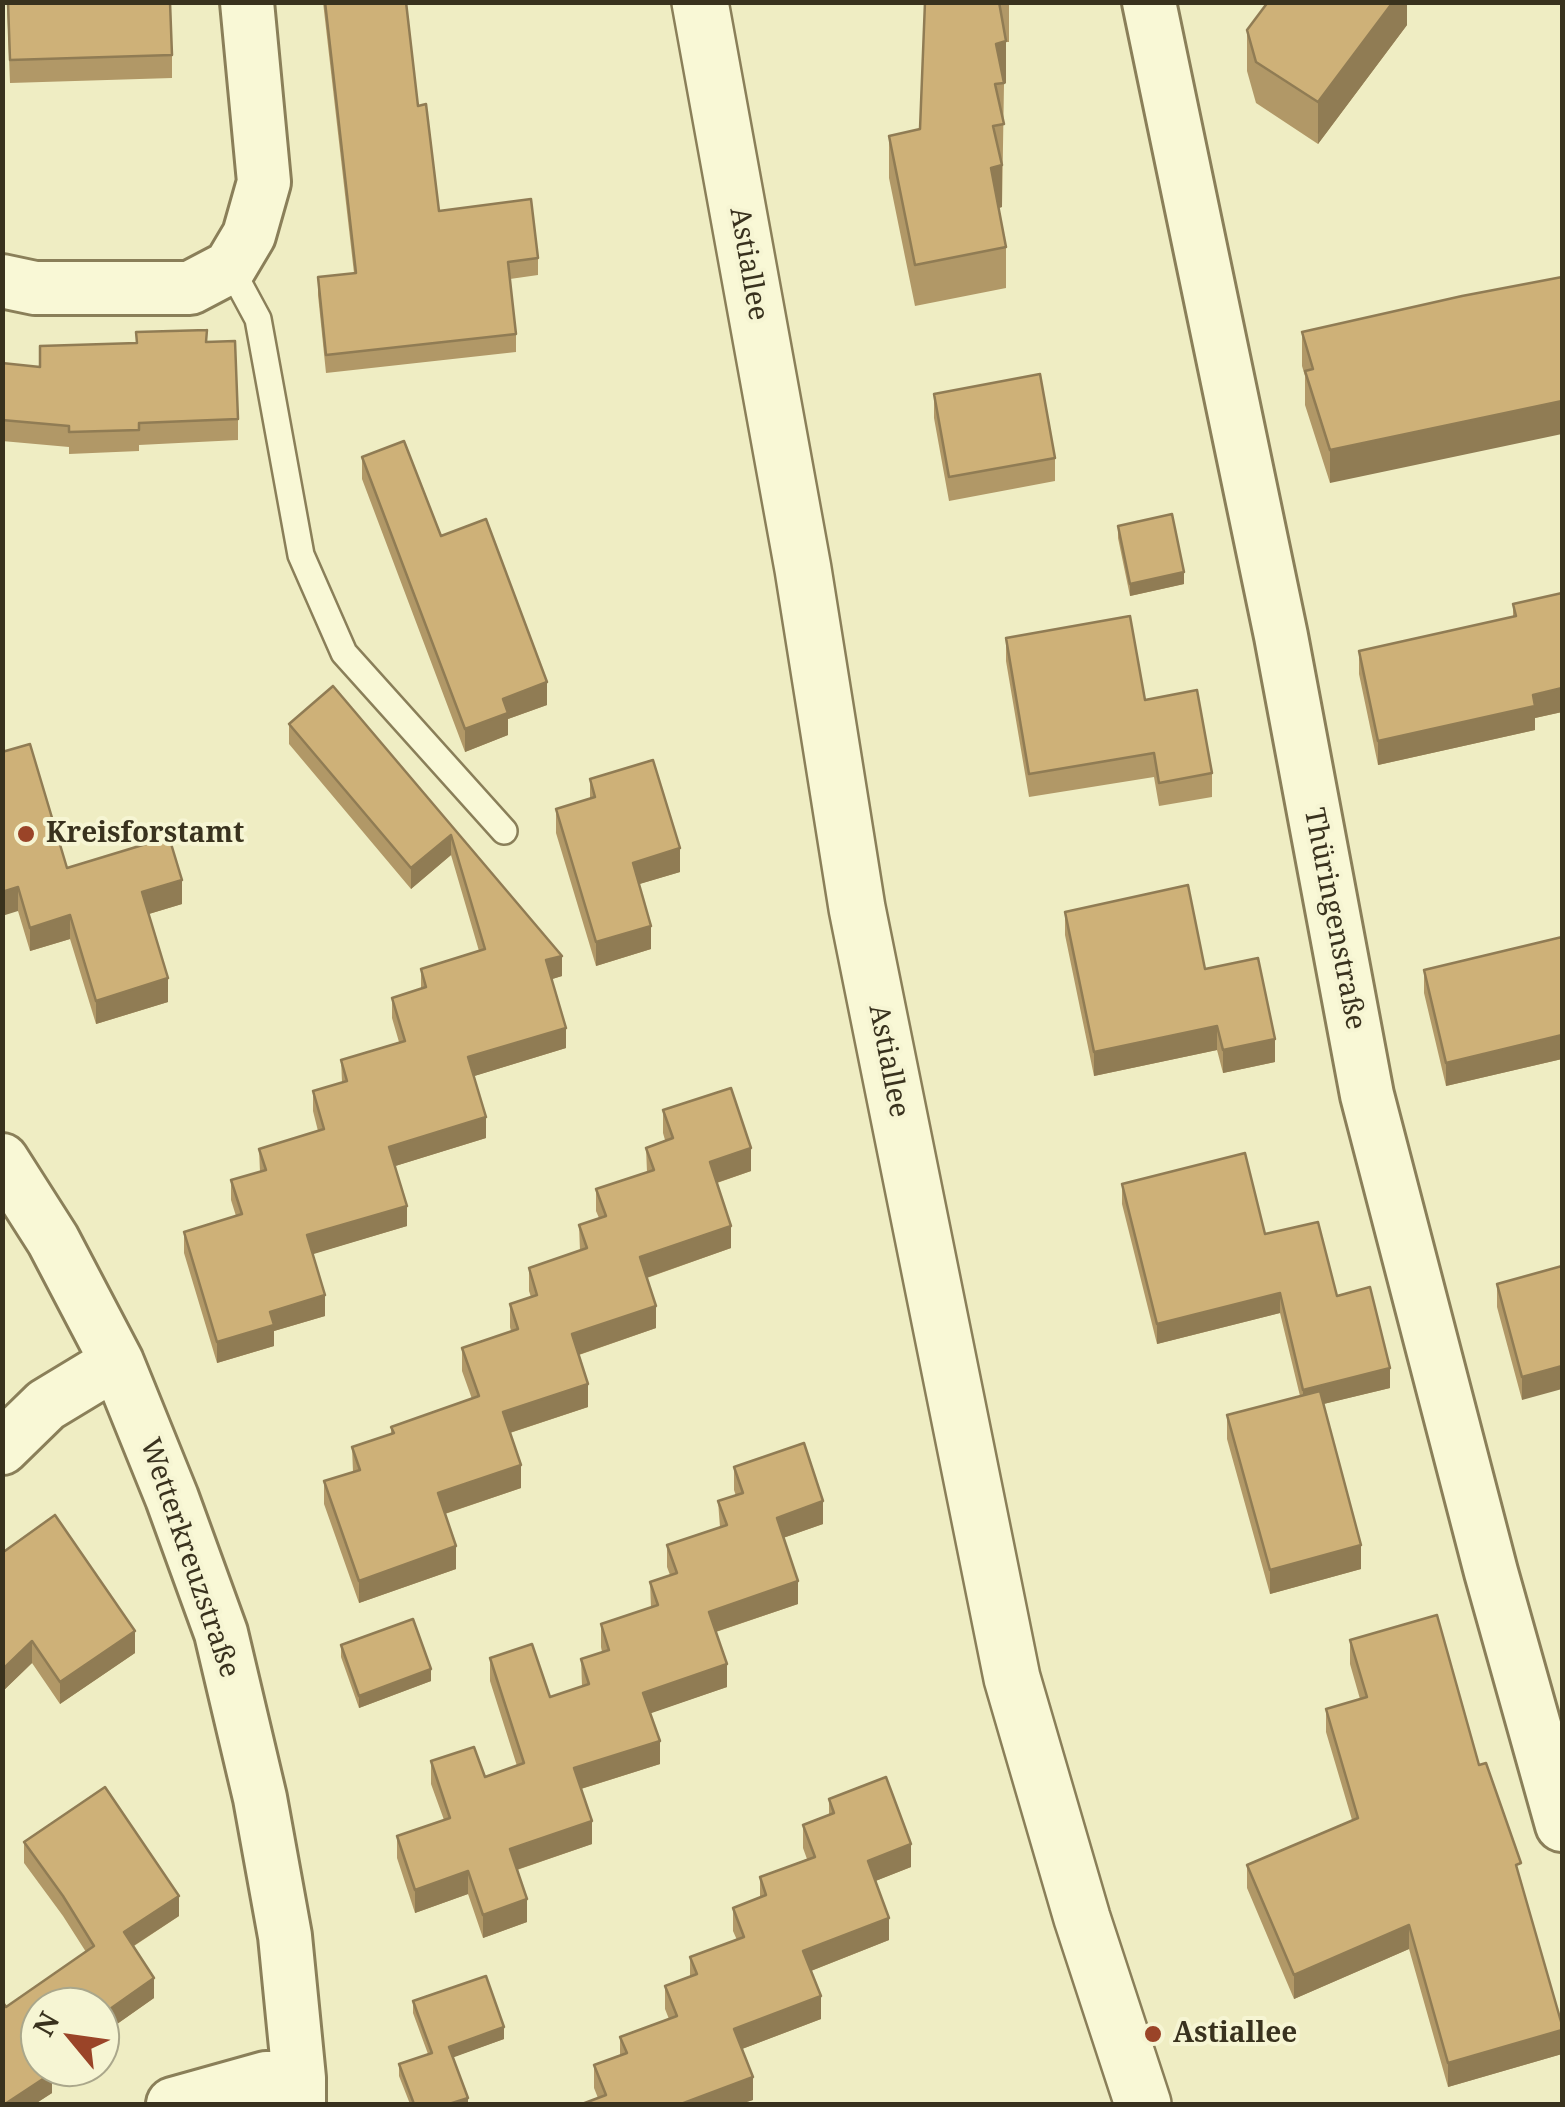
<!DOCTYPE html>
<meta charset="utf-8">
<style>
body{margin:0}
#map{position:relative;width:1565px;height:2107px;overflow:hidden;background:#efedc3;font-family:"Noto Serif",serif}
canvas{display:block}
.frame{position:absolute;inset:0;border:5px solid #39321e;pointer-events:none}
.north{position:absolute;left:20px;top:1987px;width:100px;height:100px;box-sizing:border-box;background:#f6f5d3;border:2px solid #aaa78b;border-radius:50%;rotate:299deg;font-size:28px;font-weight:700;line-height:40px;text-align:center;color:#39321e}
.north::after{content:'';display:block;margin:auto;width:35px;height:45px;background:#9a4428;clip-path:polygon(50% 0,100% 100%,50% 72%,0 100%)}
</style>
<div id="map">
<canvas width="1565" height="2107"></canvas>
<div class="frame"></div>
<div class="north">N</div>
</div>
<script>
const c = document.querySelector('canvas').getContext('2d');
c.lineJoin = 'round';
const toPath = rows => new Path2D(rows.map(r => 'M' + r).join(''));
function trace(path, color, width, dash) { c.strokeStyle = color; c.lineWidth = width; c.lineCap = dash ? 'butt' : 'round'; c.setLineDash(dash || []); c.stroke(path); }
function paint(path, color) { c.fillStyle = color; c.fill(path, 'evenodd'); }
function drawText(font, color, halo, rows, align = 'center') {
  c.font = font + ' "Noto Serif",serif'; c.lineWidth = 8; c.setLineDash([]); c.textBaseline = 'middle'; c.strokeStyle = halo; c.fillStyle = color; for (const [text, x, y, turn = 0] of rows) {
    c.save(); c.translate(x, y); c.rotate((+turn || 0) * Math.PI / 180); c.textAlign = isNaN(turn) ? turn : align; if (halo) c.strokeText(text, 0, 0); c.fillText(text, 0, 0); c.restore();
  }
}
const service = toPath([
 [230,267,258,319,301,555,344,653,504,831]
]);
const minor = toPath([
 [1149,2,1281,636,1367,1095,1491,1572,1562,1825],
 [2,281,35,288,190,288,230,267,249,235,264,182,247,2],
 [2,1160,53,1240,117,1362,172,1498,221,1633,260,1798,285,1936,299,2078,299,2104],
 [2,1448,46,1405,117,1362],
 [173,2104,266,2078,299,2078]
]);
const tertiary = toPath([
 [700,2,803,569,857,908,1012,1678,1082,1918,1143,2104]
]);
trace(service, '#8a7f59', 30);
trace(minor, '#8a7f59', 58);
trace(tertiary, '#8a7f59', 60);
trace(service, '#f9f8d6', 25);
trace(minor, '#f9f8d6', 52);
trace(tertiary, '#f9f8d6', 55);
paint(toPath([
 [7,2,172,55,172,78,10,83],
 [323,2,406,2,418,106,439,211,538,258,538,275,510,279,516,334,516,352,326,373,318,295,318,277,354,273],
 [925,2,1009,2,1009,42,1006,42,1006,83,1004,84,1002,207,999,208,1006,247,1006,288,915,306,889,178,889,136,920,129],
 [1407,2,1407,25,1318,144,1256,103,1247,71,1247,30],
 [1462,296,1330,483,1305,405,1305,376,1302,366,1302,332],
 [207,342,238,419,238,440,139,445,139,451,69,454,69,447,2,441,2,363,40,367],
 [934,394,1055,458,1055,481,949,501,934,418],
 [362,457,441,536,547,705,508,719,508,735,465,752,362,479],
 [1118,526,1184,584,1130,596,1118,538],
 [1562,593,1562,712,1535,718,1535,730,1378,765,1359,674,1359,651,1513,617,1513,604],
 [1006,638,1145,700,1212,773,1212,797,1159,806,1154,777,1029,797,1006,661],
 [333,686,562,976,552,979,566,1048,474,1076,486,1138,395,1166,407,1226,312,1254,325,1316,274,1331,274,1346,217,1363,184,1253,184,1232,236,1216,231,1200,231,1180,260,1172,259,1149,318,1131,313,1111,313,1091,342,1082,341,1060,399,1042,392,1018,392,998,421,989,421,969,479,951,451,855,411,889,289,744,289,724],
 [2,752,67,868,182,904,149,914,168,1002,96,1024,70,939,30,951,18,911],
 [590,779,680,872,639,884,651,949,596,966,556,833,556,809,590,799],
 [1065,912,1205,969,1275,1062,1223,1073,1217,1050,1094,1076,1065,935],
 [1562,937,1562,1059,1446,1086,1424,993,1424,970],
 [663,1110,751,1171,717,1183,731,1248,647,1278,656,1328,579,1355,588,1407,510,1433,521,1488,445,1514,456,1569,359,1603,324,1504,324,1481,353,1472,352,1447,391,1434,391,1427,472,1399,462,1371,462,1348,511,1331,510,1327,510,1304,531,1297,529,1291,529,1268,580,1251,579,1225,599,1218,596,1211,596,1189,647,1172,646,1148,665,1140,663,1133],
 [1122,1184,1265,1234,1337,1296,1390,1388,1323,1404,1361,1569,1270,1594,1227,1439,1227,1415,1300,1396,1280,1313,1157,1344,1122,1204],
 [1562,1266,1522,1400,1497,1307,1497,1284],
 [734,1467,823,1524,783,1538,798,1604,716,1632,727,1687,650,1713,660,1764,581,1789,592,1844,517,1870,527,1922,483,1938,468,1894,415,1913,397,1858,397,1836,444,1820,431,1784,431,1761,485,1777,517,1766,490,1681,490,1658,550,1697,582,1686,581,1659,602,1652,601,1647,601,1624,651,1608,650,1582,670,1575,667,1567,667,1545,720,1527,718,1501,736,1496,734,1490],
 [2,1553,135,1653,60,1704,32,1663,2,1692],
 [1350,1640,1479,1765,1521,1880,1562,2030,1562,2054,1448,2087,1409,1949,1294,1999,1247,1888,1247,1865,1352,1820,1326,1732,1326,1709,1360,1699,1350,1664],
 [341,1645,431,1681,359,1708,341,1657],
 [829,1799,911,1867,875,1881,889,1940,811,1971,821,2019,742,2049,753,2100,740,2104,582,2104,598,2098,594,2088,594,2065,620,2055,620,2037,669,2019,665,2009,665,1986,690,1977,690,1957,737,1940,733,1931,733,1908,760,1898,760,1877,807,1859,803,1848,803,1825,829,1815],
 [24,1842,179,1916,134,1946,154,1998,100,2036,100,2007,40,2067,68,2067,52,2078,52,2093,35,2104,2,2104,6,2007,86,1952,63,1916,24,1863],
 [413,2001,504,2039,453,2057,468,2104,410,2104,399,2076,399,2064,428,2054,413,2013]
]), '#b19867');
paint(toPath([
 [1393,2,1407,2,1407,25,1318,144,1318,102],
 [1006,41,1006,83,1004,84,996,44],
 [1002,165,1002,207,991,210,991,168],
 [1562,401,1562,434,1330,483,1330,450],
 [1184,572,1184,584,1130,596,1130,584],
 [547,682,547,705,508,719,508,735,465,752,465,729,503,699],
 [1562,688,1562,712,1535,718,1535,730,1378,765,1378,741,1533,695],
 [451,835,451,855,411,889,411,868],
 [680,848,680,872,633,886,633,863],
 [182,880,182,904,142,916,142,892],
 [18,887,18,911,2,916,2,892],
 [70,915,70,939,30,951,30,928],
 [651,926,651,949,596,966,596,942],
 [562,956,562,976,546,981,546,960],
 [168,978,168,1002,96,1024,96,1001],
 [1217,1026,1217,1050,1094,1076,1094,1052],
 [566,1028,566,1048,468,1078,468,1057],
 [1562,1035,1562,1059,1446,1086,1446,1063],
 [1275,1039,1275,1062,1223,1073,1223,1050],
 [486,1117,486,1138,389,1168,389,1147],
 [751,1148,751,1171,710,1185,710,1162],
 [407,1206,407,1226,307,1256,307,1235],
 [731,1226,731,1248,640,1280,640,1257],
 [1280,1293,1280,1313,1157,1344,1157,1324],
 [325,1295,325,1316,274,1331,274,1346,217,1363,217,1342,270,1312],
 [656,1306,656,1328,572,1357,572,1334],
 [1562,1366,1562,1389,1522,1400,1522,1377],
 [1390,1368,1390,1388,1303,1409,1303,1390],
 [588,1384,588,1407,503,1435,503,1412],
 [521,1465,521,1488,438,1516,438,1493],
 [823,1501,823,1524,777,1540,777,1518],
 [1361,1545,1361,1569,1270,1594,1270,1570],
 [456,1546,456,1569,359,1603,359,1581],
 [798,1581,798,1604,709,1634,709,1612],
 [135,1631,135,1653,60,1704,60,1682],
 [32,1641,32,1663,2,1692,2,1670],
 [727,1664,727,1687,643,1716,643,1693],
 [431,1669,431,1681,359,1708,359,1696],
 [660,1741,660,1764,574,1791,574,1768],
 [592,1821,592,1844,510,1872,510,1849],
 [911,1844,911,1867,868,1884,868,1861],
 [468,1871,468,1894,415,1913,415,1890],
 [179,1896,179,1916,124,1952,124,1932],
 [527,1899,527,1922,483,1938,483,1915],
 [889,1918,889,1940,803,1974,803,1951],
 [1409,1925,1409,1949,1294,1999,1294,1975],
 [154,1978,154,1998,100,2036,100,2016],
 [821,1996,821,2019,734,2052,734,2029],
 [504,2027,504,2039,449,2059,449,2047],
 [1562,2030,1562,2054,1448,2087,1448,2063],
 [45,2067,68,2067,52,2078,52,2093,35,2104,5,2104],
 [753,2077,753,2100,740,2104,681,2104],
 [468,2098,468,2104,449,2104]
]), '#907c54');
const building = toPath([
 [8,2,170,2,172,55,10,60,8,2],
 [325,2,406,2,418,106,426,104,439,211,531,199,538,258,508,262,516,334,326,355,318,277,356,273,325,2],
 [925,2,999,2,1006,41,996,44,1004,83,995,84,1004,124,993,126,1002,165,991,168,1006,247,915,265,889,136,920,129,925,2],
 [1268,2,1393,2,1318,102,1256,62,1247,30,1268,2],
 [1562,277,1562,401,1330,450,1305,371,1313,369,1302,332,1462,296,1562,277],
 [207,330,206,342,235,341,238,419,139,423,139,430,69,432,69,426,2,420,2,363,40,367,40,346,137,343,136,332,207,330],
 [1040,374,1055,458,949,477,934,394,1040,374],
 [404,441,441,536,486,519,547,682,503,699,508,713,465,729,362,457,404,441],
 [1172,514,1184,572,1130,584,1118,526,1172,514],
 [1562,593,1562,688,1533,695,1535,706,1378,741,1359,651,1516,616,1513,604,1562,593],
 [1130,616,1145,700,1197,690,1212,773,1159,783,1154,753,1029,774,1006,638,1130,616],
 [333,686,562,956,546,960,566,1028,468,1057,486,1117,389,1147,407,1206,307,1235,325,1295,270,1312,274,1325,217,1342,184,1232,242,1214,231,1180,266,1170,259,1149,324,1129,313,1091,347,1081,341,1060,405,1041,392,998,426,987,421,969,485,949,451,835,411,868,289,724,333,686],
 [30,744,67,868,169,837,182,880,142,892,168,978,96,1001,70,915,30,928,18,887,2,892,2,752,30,744],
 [653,760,680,848,633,863,651,926,596,942,556,809,595,797,590,779,653,760],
 [1188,885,1205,969,1258,958,1275,1039,1223,1050,1217,1026,1094,1052,1065,912,1188,885],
 [1562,937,1562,1035,1446,1063,1424,970,1562,937],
 [731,1088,751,1148,710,1162,731,1226,640,1257,656,1306,572,1334,588,1384,503,1412,521,1465,438,1493,456,1546,359,1581,324,1481,360,1470,352,1447,394,1433,391,1427,479,1396,462,1348,518,1329,510,1304,537,1295,529,1268,587,1248,579,1225,606,1216,596,1189,654,1170,646,1148,673,1138,663,1110,731,1088],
 [1245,1153,1265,1234,1318,1222,1337,1296,1370,1287,1390,1368,1303,1390,1280,1293,1157,1324,1122,1184,1245,1153],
 [1562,1266,1562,1366,1522,1377,1497,1284,1562,1266],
 [1320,1391,1361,1545,1270,1570,1227,1415,1320,1391],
 [804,1443,823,1501,777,1518,798,1581,709,1612,727,1664,643,1693,660,1741,574,1768,592,1821,510,1849,527,1899,483,1915,468,1871,415,1890,397,1836,450,1818,431,1761,474,1747,485,1777,524,1763,490,1658,532,1644,550,1697,589,1684,581,1659,609,1650,601,1624,658,1605,650,1582,677,1573,667,1545,727,1525,718,1501,743,1493,734,1467,804,1443],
 [55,1515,135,1631,60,1682,32,1641,2,1670,2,1553,55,1515],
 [1437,1615,1479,1765,1486,1763,1521,1863,1516,1865,1562,2025,1562,2030,1448,2063,1409,1925,1294,1975,1247,1865,1358,1818,1326,1709,1367,1697,1350,1640,1437,1615],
 [413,1619,431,1669,359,1696,341,1645,413,1619],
 [886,1777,911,1844,868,1861,889,1918,803,1951,821,1996,734,2029,753,2077,681,2104,582,2104,606,2095,594,2065,627,2053,620,2037,677,2016,665,1986,697,1974,690,1957,744,1937,733,1908,766,1895,760,1877,815,1857,803,1825,834,1813,829,1799,886,1777],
 [105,1787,179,1896,124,1932,154,1978,100,2016,100,2007,40,2007,40,2067,48,2067,52,2073,5,2104,2,2104,2,2001,6,2007,94,1946,63,1896,24,1842,105,1787],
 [486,1976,504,2027,449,2047,468,2098,449,2104,414,2104,399,2064,432,2053,413,2001,486,1976]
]);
paint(building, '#ceb178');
trace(building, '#907c54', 2.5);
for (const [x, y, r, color] of [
 [26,834,10,"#9a4428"],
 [1153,2034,10,"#9a4428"]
]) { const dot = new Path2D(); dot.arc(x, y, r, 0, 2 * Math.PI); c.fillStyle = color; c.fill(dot); trace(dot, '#f6f5d3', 4); }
drawText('28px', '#39321e', '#f6f5d3', [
 ["Astiallee",748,264,80],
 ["Thüringenstraße",1334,919,79],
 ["Astiallee",888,1061,79],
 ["Wetterkreuzstraße",189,1558,71]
]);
drawText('bold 28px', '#39321e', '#f6f5d3', [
 ["Kreisforstamt",46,834],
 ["Astiallee",1173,2034]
], 'left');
</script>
